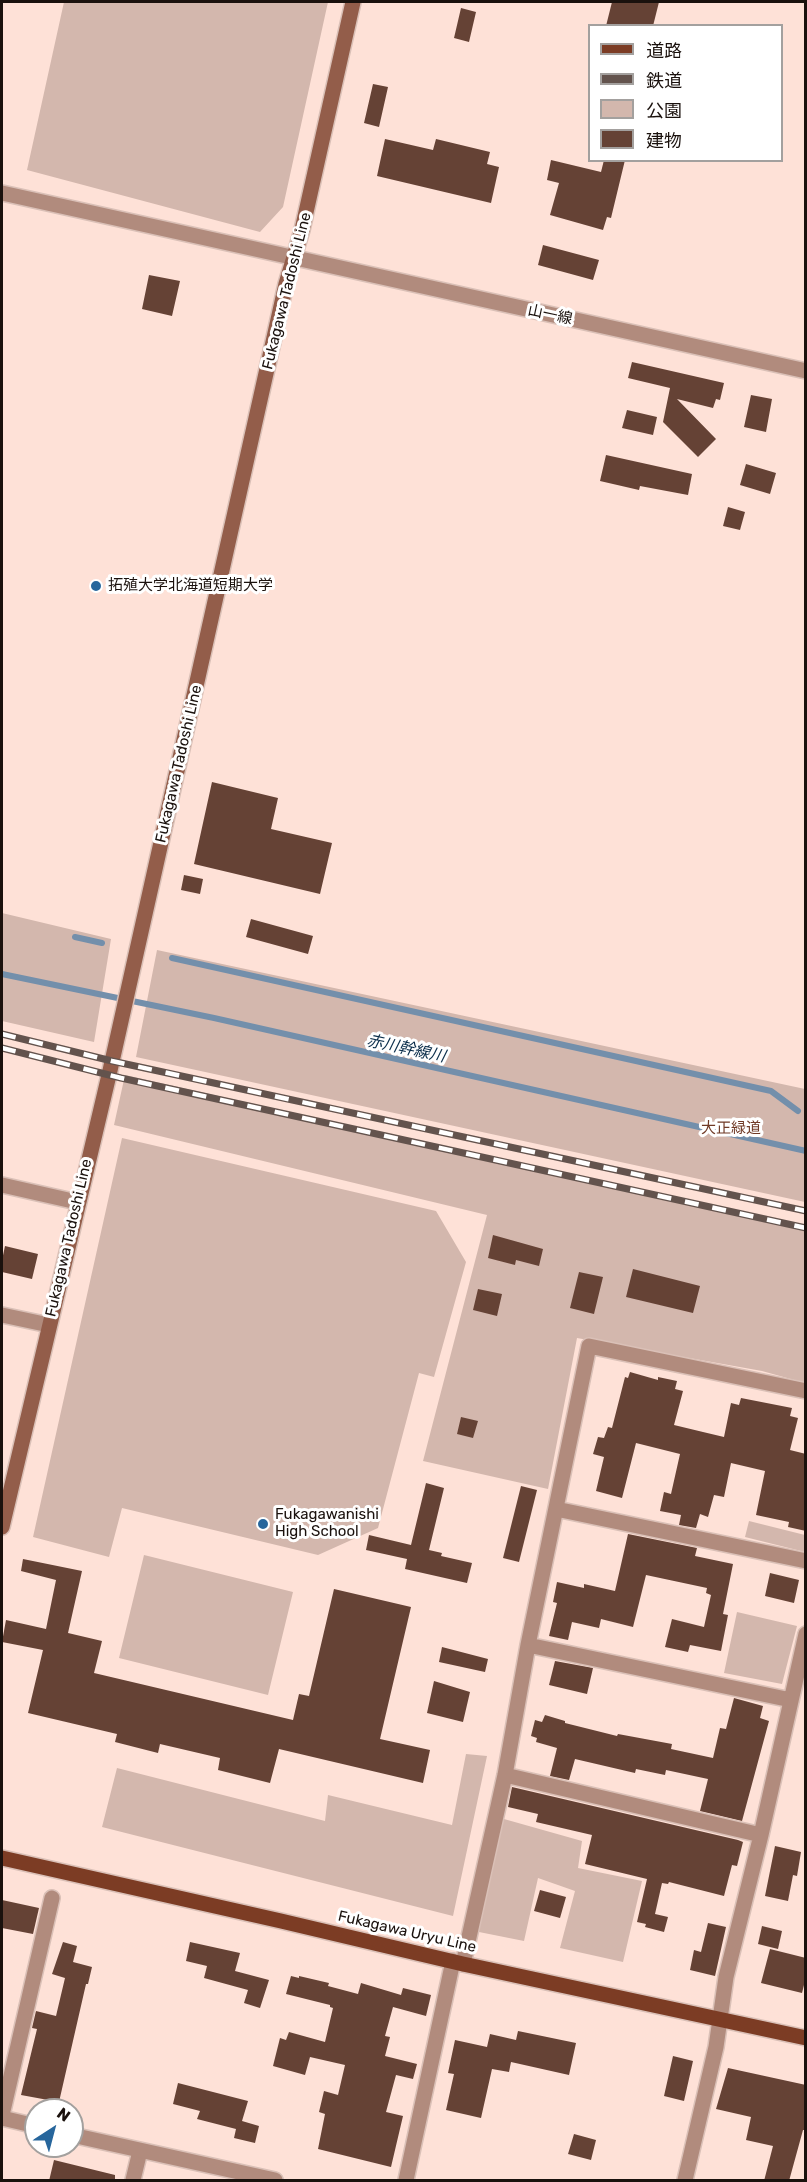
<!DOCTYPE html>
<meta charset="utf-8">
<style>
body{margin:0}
#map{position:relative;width:807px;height:2182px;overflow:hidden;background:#fee1d7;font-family:Rubik,"Noto Sans JP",sans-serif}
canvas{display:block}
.frame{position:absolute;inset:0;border:3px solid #1a110d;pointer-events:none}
.legend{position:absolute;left:588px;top:24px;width:195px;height:138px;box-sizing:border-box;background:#fff;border:2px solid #a3a09e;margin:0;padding:8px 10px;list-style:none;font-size:18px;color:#1a110d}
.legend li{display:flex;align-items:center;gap:12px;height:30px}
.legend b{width:30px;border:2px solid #a3a09e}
.north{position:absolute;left:24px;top:2098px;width:60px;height:60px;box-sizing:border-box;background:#fff;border:2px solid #a3a09e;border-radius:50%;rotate:36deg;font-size:16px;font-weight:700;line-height:24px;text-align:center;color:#1a110d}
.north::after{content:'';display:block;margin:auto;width:21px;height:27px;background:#27669c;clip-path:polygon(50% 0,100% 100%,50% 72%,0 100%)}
</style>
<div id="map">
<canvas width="807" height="2182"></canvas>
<div class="frame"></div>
<ul class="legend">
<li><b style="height:8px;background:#7c3c24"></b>道路</li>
<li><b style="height:8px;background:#63534d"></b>鉄道</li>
<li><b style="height:16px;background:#d3b7ad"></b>公園</li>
<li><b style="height:16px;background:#654235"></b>建物</li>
</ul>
<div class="north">N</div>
</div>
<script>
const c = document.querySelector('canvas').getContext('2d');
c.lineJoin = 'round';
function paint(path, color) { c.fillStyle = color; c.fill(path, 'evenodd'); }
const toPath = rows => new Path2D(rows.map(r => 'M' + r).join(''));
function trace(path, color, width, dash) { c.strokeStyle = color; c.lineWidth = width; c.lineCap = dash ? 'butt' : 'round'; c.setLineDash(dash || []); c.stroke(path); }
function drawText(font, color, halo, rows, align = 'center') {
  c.font = font + ' Rubik,"Noto Sans JP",sans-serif'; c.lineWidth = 6; c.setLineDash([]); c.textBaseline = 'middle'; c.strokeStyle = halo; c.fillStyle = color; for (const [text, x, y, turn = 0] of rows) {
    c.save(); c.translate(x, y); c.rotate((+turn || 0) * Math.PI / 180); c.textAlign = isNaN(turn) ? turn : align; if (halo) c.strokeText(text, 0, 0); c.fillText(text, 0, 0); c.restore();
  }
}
paint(toPath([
 [64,2,328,2,283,207,260,232,27,170],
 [2,913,111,939,94,1042,2,1021],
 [157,950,805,1089,805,1202,136,1057],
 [125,1075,805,1228,805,1383,762,1371,577,1338,548,1489,423,1461,487,1215,114,1125],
 [122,1138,436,1211,466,1262,434,1377,419,1373,378,1528,318,1555,122,1508,109,1557,33,1537],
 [749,1521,805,1535,805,1552,745,1537],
 [144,1555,293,1592,268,1695,119,1658],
 [737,1612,797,1626,782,1684,724,1673],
 [466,1754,487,1756,453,1916,102,1827,117,1768,325,1821,328,1795,452,1825],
 [504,1819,582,1841,578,1868,642,1881,623,1962,560,1948,575,1891,538,1878,524,1941,474,1931]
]), '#d3b7ad');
trace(toPath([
 [75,937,102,943],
 [172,958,771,1091,798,1111],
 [2,974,214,1018,806,1151]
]), '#738fab', 6);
paint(toPath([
 [612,2,659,2,653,26,606,26],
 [461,8,476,12,469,42,454,38],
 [373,84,388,87,379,127,364,123],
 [385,139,433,150,436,139,490,152,487,164,499,167,491,203,377,176],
 [551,160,601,172,604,160,625,160,611,218,607,217,603,230,550,215,559,183,547,180],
 [543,245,599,260,593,280,538,265],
 [149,275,180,281,172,316,142,309],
 [632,362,724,383,720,400,716,399,713,408,677,399,716,439,698,457,663,422,670,388,628,378],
 [751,395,772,399,766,432,744,427],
 [627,410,657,417,653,435,622,428],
 [606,455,692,474,688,495,640,486,639,490,600,481],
 [746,464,776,473,770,494,740,485],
 [728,507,745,512,740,530,723,526],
 [212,782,278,798,271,829,332,843,320,894,194,864],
 [184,875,203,879,200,894,181,890],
 [251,919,313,936,308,954,246,937],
 [493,1235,543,1249,539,1266,516,1260,515,1265,488,1258],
 [5,1246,38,1254,32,1279,2,1272,2,1260],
 [633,1269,700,1286,693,1313,626,1297],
 [579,1272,603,1277,594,1314,570,1308],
 [478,1289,502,1294,497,1316,473,1310],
 [630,1372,658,1380,658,1377,677,1381,675,1389,683,1391,674,1425,703,1432,724,1437,731,1403,739,1405,741,1398,792,1408,790,1416,798,1418,790,1450,806,1454,806,1531,788,1527,789,1522,756,1515,765,1471,731,1463,724,1497,714,1495,708,1517,700,1514,696,1528,679,1525,681,1515,660,1511,664,1492,671,1494,680,1454,636,1443,622,1498,596,1491,604,1457,593,1454,598,1437,604,1438,608,1427,612,1428,625,1377,628,1378],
 [461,1417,478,1421,473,1438,457,1434],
 [426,1483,444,1488,429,1550,442,1553,441,1556,472,1563,467,1583,405,1569,407,1559,366,1550,369,1535,411,1545],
 [521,1486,537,1490,519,1562,503,1558],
 [628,1534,697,1548,695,1556,733,1564,723,1614,728,1615,721,1651,690,1645,688,1652,665,1647,672,1619,704,1627,711,1595,706,1593,707,1588,646,1575,633,1627,601,1619,599,1628,572,1622,568,1640,549,1636,557,1603,553,1602,557,1582,584,1588,584,1584,615,1591],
 [23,1559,82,1571,68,1633,102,1641,94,1673,293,1720,299,1694,309,1696,334,1589,411,1607,380,1739,430,1750,423,1783,279,1749,270,1783,218,1770,220,1758,160,1744,158,1753,115,1742,117,1734,28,1713,43,1650,2,1642,6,1620,46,1629,56,1580,21,1571],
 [770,1573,799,1580,794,1603,765,1596],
 [442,1647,488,1659,485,1672,439,1662],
 [555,1661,593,1668,587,1694,549,1685],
 [434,1681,470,1692,463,1722,427,1713],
 [734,1698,763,1706,760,1718,769,1721,742,1821,700,1811,708,1779,666,1770,665,1775,636,1769,635,1773,575,1759,569,1780,550,1776,557,1748,536,1742,537,1738,531,1736,535,1720,542,1722,545,1715,565,1721,565,1723,617,1736,618,1734,672,1744,671,1749,713,1758,720,1728,726,1729],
 [512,1787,738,1840,743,1842,737,1866,732,1865,724,1896,669,1882,668,1884,662,1883,655,1914,668,1917,664,1932,645,1927,646,1924,637,1922,647,1879,585,1864,592,1835,536,1822,538,1814,508,1807],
 [775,1846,801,1852,797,1876,793,1875,788,1901,765,1896],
 [540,1890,566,1897,560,1918,534,1911],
 [2,1900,39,1908,33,1934,2,1928],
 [708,1923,726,1927,715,1976,690,1970,694,1950,701,1952],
 [762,1926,782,1931,778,1949,758,1944],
 [63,1942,77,1946,73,1962,92,1967,88,1984,86,1984,59,2102,21,2095,37,2029,32,2028,36,2011,56,2016,65,1978,52,1974],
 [190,1942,240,1953,235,1971,269,1980,260,2008,244,2003,248,1990,204,1978,207,1966,186,1961],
 [770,1949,806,1958,806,1977,802,1993,761,1983],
 [291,1976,299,1978,299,1976,329,1983,328,1986,358,1994,361,1983,401,1995,403,1988,431,1995,426,2016,393,2007,385,2036,390,2037,385,2056,417,2064,413,2079,396,2075,386,2112,403,2116,391,2167,318,2149,325,2114,319,2112,324,2091,338,2095,345,2065,310,2057,305,2075,273,2066,280,2038,286,2040,289,2032,325,2042,333,2008,330,2007,330,2005,286,1994],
 [518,2031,576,2043,569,2075,511,2062,509,2072,492,2069,481,2118,446,2110,454,2074,448,2073,455,2040,487,2047,490,2034,516,2040],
 [673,2056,693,2061,684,2101,664,2096],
 [728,2068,806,2085,806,2130,803,2130,789,2181,764,2181,773,2146,746,2140,751,2117,716,2109],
 [178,2083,248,2101,242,2121,259,2126,255,2143,234,2138,236,2129,197,2119,200,2111,173,2104],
 [574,2134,596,2140,591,2160,568,2154],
 [54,2160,115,2175,115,2181,49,2181]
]), '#654235');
const minor = toPath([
 [2,1185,77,1202],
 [2,1315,49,1325],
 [556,1509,806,1561],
 [528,1645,791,1700],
 [505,1775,761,1835],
 [463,1964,505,1775,528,1645,589,1346,806,1391],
 [2,2115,52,1898],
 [133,2180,140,2151],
 [406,2180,453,1961],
 [685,2180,716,2047,726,1977,761,1835,806,1634]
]);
const tertiary = toPath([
 [2,193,806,371],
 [2,2118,36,2126],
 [72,2135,275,2180]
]);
const secondary = toPath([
 [2,1527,109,1075,286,284,302,230,353,2]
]);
const primary = toPath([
 [2,1858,281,1921,463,1964,806,2038]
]);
trace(minor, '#dac0b7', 18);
trace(tertiary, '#dac0b7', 18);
trace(secondary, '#dac0b7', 18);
trace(primary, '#dac0b7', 18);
trace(minor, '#b18b7d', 15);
trace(tertiary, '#b18b7d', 15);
trace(secondary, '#935d4a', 15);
trace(primary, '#7c3c24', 15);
const rail = toPath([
 [2,1034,112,1061,806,1211],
 [2,1048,121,1078,806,1228]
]);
trace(rail, '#63534d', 7);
trace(rail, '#fff', 4.5, [14]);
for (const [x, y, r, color] of [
 [96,586,6,"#27669c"],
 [263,1524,6,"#27669c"]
]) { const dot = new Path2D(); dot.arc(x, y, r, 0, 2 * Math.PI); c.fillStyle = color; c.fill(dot); trace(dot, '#fff', 2); }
drawText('15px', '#1a110d', '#fff', [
 ["Fukagawa Tadoshi Line",287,291,-76],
 ["山一線",550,315,12],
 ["Fukagawa Tadoshi Line",179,764,-77],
 ["Fukagawa Tadoshi Line",69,1238,-77],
 ["Fukagawa Uryu Line",407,1932,13]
]);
drawText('15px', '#1a110d', '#fff', [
 ["拓殖大学北海道短期大学",108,586],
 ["Fukagawanishi",275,1515],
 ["High School",275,1532]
], 'left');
drawText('15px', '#703a26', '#fff', [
 ["大正緑道",731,1129]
]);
drawText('italic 16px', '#092c49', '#fff', [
 ["赤川幹線川",406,1049,12]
]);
</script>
